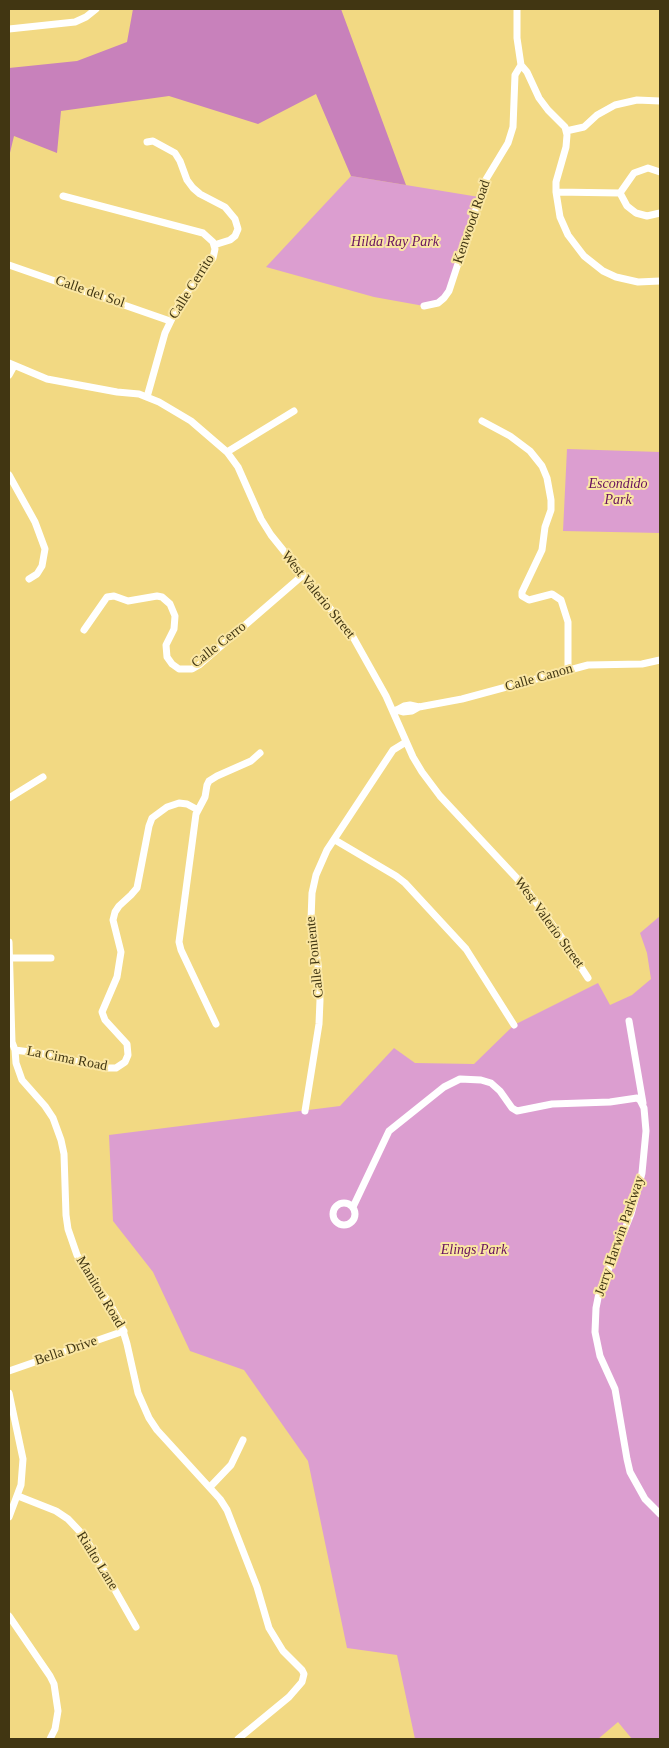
<!DOCTYPE html>
<style>
body{margin:0}
#map{position:relative;width:669px;height:1748px;overflow:hidden;background:#f2d983;font-family:"Times New Roman",serif}
canvas{display:block}
.frame{position:absolute;inset:0;border:10px solid #413612;pointer-events:none}
</style>
<div id="map">
<canvas width="669" height="1748"></canvas>
<div class="frame"></div>
</div>
<script>
const c = document.querySelector('canvas').getContext('2d');
c.lineJoin = 'round';
function paint(path, color) { c.fillStyle = color; c.fill(path, 'evenodd'); }
const toPath = rows => new Path2D(rows.map(r => 'M' + r).join(''));
function trace(path, color, width, dash) { c.strokeStyle = color; c.lineWidth = width; c.lineCap = dash ? 'butt' : 'round'; c.setLineDash(dash || []); c.stroke(path); }
function drawText(font, color, halo, rows, align = 'center') {
  c.font = font + ' "Times New Roman",serif'; c.lineWidth = 4; c.setLineDash([]); c.textBaseline = 'middle'; c.strokeStyle = halo; c.fillStyle = color; for (const [text, x, y, turn = 0] of rows) {
    c.save(); c.translate(x, y); c.rotate((+turn || 0) * Math.PI / 180); c.textAlign = isNaN(turn) ? turn : align; if (halo) c.strokeText(text, 0, 0); c.fillText(text, 0, 0); c.restore();
  }
}
paint(toPath([
 [351,176,479,197,444,298,424,306,374,297,266,267],
 [567,449,660,452,660,533,563,531],
 [660,916,660,1739,632,1739,618,1722,598,1739,415,1739,397,1655,347,1648,308,1461,244,1370,190,1351,153,1272,113,1221,109,1135,340,1106,394,1048,415,1063,474,1064,514,1025,598,983,610,1005,632,995,651,979,647,953,640,933]
]), '#dc9ed0');
paint(toPath([
 [133,9,341,9,406,185,351,176,316,94,258,124,169,96,61,111,57,153,14,136,9,157,9,68,77,61,127,42]
]), '#c881bb');
trace(toPath([
 [9,29,75,22,86,17,96,9],
 [521,65,527,72,539,98,548,110,565,127,567,135,566,147,556,182,556,192,560,217,568,235,584,256,603,271,616,277,638,282,660,281],
 [566,131,584,127,597,115,615,105,637,100,660,101],
 [147,142,153,141,175,153,180,161,187,180,193,188,200,194,225,207,235,219,238,229,235,236,230,240,214,245],
 [556,192,620,193,627,206,636,213,647,216,660,213],
 [620,193,634,173,648,168,660,172],
 [63,196,203,233,213,242,215,249,213,258,180,302,165,333,147,397],
 [9,265,170,321],
 [424,306,438,303,444,298,449,291,485,181,508,143,513,127,515,75,521,65,517,38,517,9],
 [9,363,47,379,117,392,139,394,159,402,191,421,227,452,238,467,261,519,271,535,353,637,386,696,413,757,422,772,440,796,525,887,562,938,588,978],
 [9,375,14,366],
 [482,421,510,436,530,451,542,466,547,478,551,500,551,510,545,527,542,550,522,592,522,596,529,600,552,594,561,600,568,622,568,669],
 [227,452,294,411],
 [9,475,35,522,45,549,42,566,37,574,29,579],
 [84,630,107,597,114,596,128,601,157,596,162,597,170,604,175,616,174,629,166,645,167,657,172,664,179,669,192,669,199,665,303,575],
 [396,710,403,712,412,711,419,707],
 [393,712,404,706,410,705,419,707,462,699,588,665,642,664,660,660],
 [9,798,43,777],
 [335,840,396,876,405,883,466,949,514,1025],
 [9,942,12,1042,15,1050,16,1063,22,1080,45,1106,53,1118,61,1140,64,1154,66,1215,68,1229,77,1255,90,1278,109,1302,121,1324,127,1344,138,1393,149,1418,157,1430,220,1499,227,1510,257,1587,269,1628,283,1651,302,1670,304,1674,302,1682,289,1697,238,1739],
 [10,958,51,958],
 [629,1021,643,1103],
 [216,1024,181,950,179,942,196,814,205,797,207,785,209,781,217,776,251,761,260,753],
 [15,1050,44,1054,105,1068,116,1068,125,1062,128,1055,127,1044,105,1020,102,1012,117,977,121,952,113,920,115,912,119,906,131,895,137,888,149,826,152,818,167,807,179,803,187,804,198,810],
 [305,1111,319,1024,320,1000,318,964,311,920,312,893,316,875,327,850,393,750,406,742],
 '333 1214a11 11 0 1 1 22 0a11 11 0 1 1-22 0Z',
 [353,1207,389,1131,444,1087,460,1079,481,1080,491,1083,500,1091,512,1108,517,1111,552,1104,610,1102,637,1098,640,1100,644,1108,646,1131,642,1173,631,1214,599,1293,596,1308,595,1332,600,1356,615,1389,627,1459,630,1472,645,1499,660,1514],
 [9,1371,124,1331],
 [9,1393,23,1459,21,1485,9,1517],
 [210,1487,231,1465,243,1440],
 [18,1496,56,1511,68,1519,85,1537,136,1627],
 [9,1616,50,1676,54,1684,58,1711,55,1729,50,1739]
]), '#fff', 7);
drawText('14px', '#413612', '#fae6a3', [
 ["Kenwood Road",472,222,-71],
 ["Calle Cerrito",192,287,-58],
 ["Calle del Sol",90,292,19],
 ["West Valerio Street",318,595,51],
 ["Calle Cerro",219,645,-38],
 ["Calle Canon",539,678,-16],
 ["West Valerio Street",549,923,54],
 ["Calle Poniente",315,957,-96],
 ["La Cima Road",67,1059,11],
 ["Jerry Harwin Parkway",620,1236,-71],
 ["Manitou Road",100,1292,59],
 ["Bella Drive",66,1351,-19],
 ["Rialto Lane",97,1561,58]
]);
drawText('italic 14px', '#68125e', '#fae6a3', [
 ["Hilda Ray Park",395,242],
 ["Escondido",618,484],
 ["Park",618,500],
 ["Elings Park",474,1250]
]);
</script>
